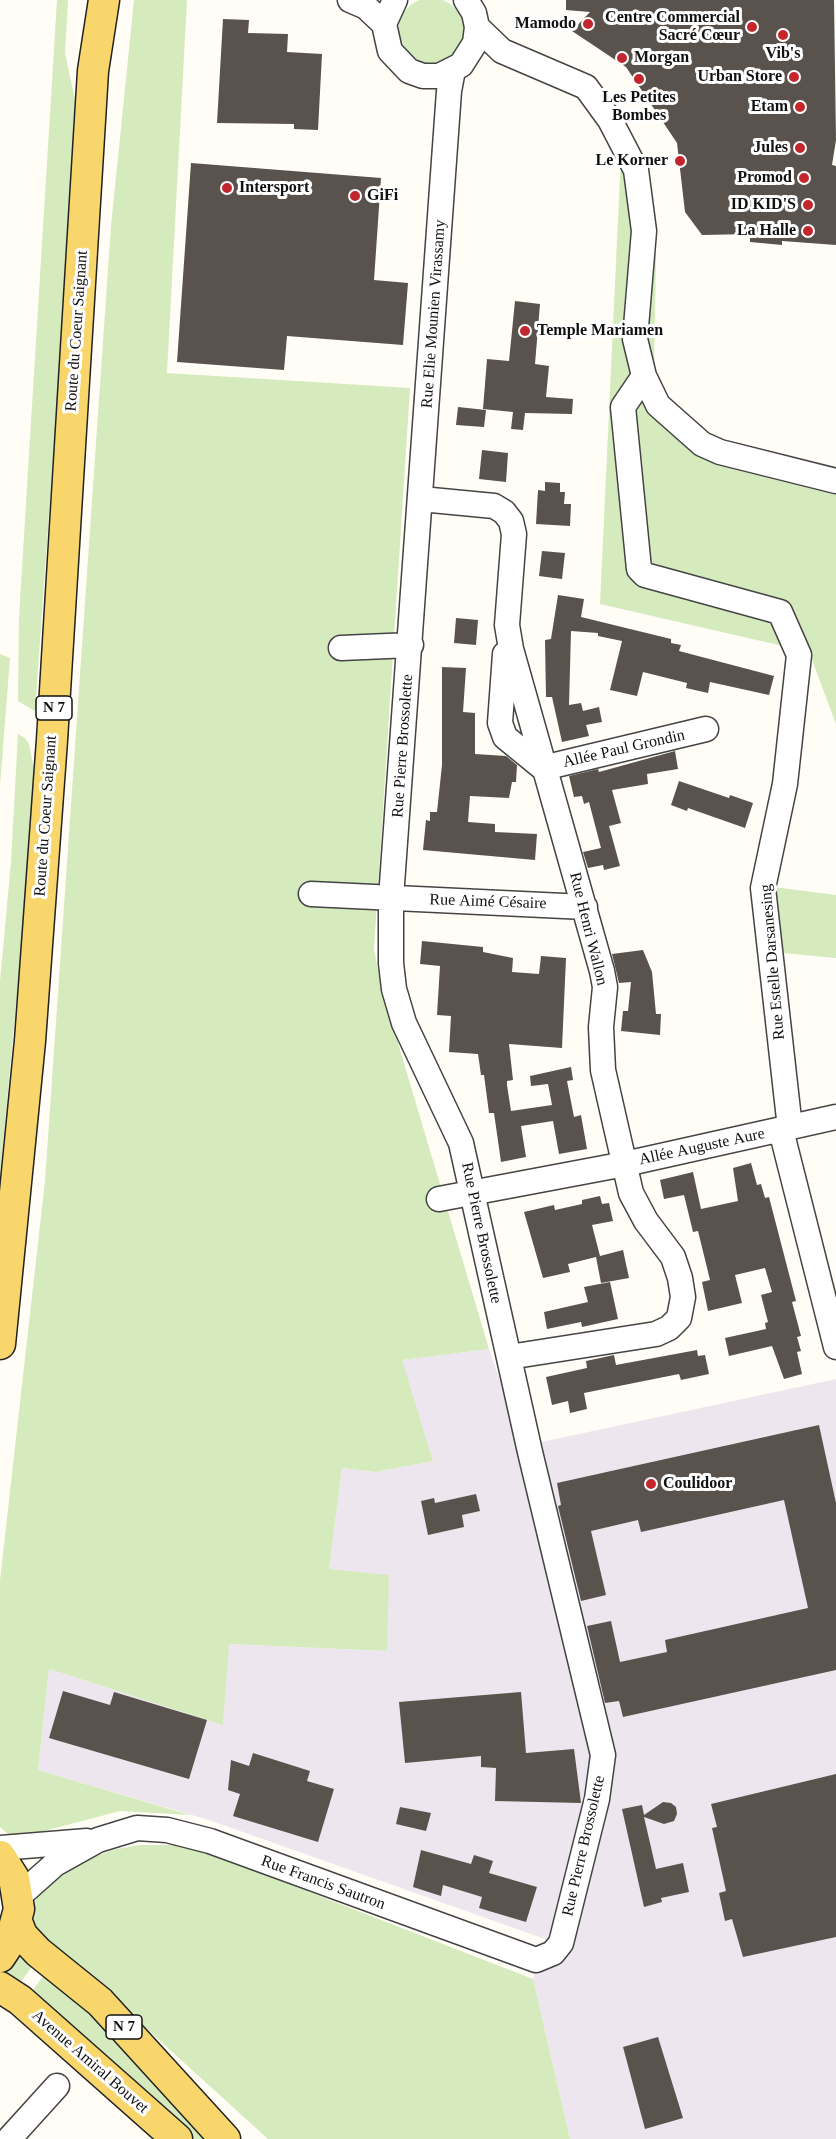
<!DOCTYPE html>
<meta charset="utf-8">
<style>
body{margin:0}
canvas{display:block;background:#fffdf5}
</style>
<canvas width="836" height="2139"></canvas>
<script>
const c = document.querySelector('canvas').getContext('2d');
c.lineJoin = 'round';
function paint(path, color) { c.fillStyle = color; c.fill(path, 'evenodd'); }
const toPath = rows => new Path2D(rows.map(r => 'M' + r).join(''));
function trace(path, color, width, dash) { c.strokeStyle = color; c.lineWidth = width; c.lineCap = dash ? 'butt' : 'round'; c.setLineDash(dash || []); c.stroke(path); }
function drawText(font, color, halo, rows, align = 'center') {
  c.font = font + ' "Times New Roman",serif'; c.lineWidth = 6; c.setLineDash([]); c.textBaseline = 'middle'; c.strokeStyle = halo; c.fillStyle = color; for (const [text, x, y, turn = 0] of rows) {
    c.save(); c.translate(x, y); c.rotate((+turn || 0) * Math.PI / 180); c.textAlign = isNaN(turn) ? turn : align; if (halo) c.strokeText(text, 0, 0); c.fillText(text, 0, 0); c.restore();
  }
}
paint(toPath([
 [489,1349,523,1446,836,1379,836,2139,570,2139,533,1979,545,1939,209,1820,38,1770,49,1669,223,1725,228,1644,387,1651,329,1569,342,1468,375,1472,433,1461,401,1360]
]), '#eee6ef');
paint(toPath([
 '398 31a33 33 0 1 1 66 0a33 33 0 1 1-66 0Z',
 [57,0,68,0,65,53,75,100,73,129,76,134,35,711,18,701,19,617],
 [134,0,187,0,167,373,410,388,374,949,381,986,489,1349,402,1360,433,1461,375,1472,342,1468,329,1569,389,1575,387,1651,229,1644,223,1725,49,1669,38,1770,190,1815,120,1811,29,1835,9,1835,0,1827,0,1580,45,1181,111,226],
 [622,134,656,257,654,367,684,445,836,489,836,724,809,652,600,604],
 [0,654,10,658,0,786],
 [18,734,25,738,29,744,34,769,29,866,0,1176,0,981,11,862],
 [774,887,836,895,836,958,783,953],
 [140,1845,188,1845,533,1979,570,2139,268,2139,104,1990,50,1950,34,1927,32,1914,37,1897,47,1884,64,1871,93,1857,117,1849],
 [20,1949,36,1961,18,1986,1,1974],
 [48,1970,98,2013,207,2139,193,2139,29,1995]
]), '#d5ebbd');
paint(toPath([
 [566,0,834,0,836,140,832,165,836,166,836,245,782,241,782,245,750,242,750,234,702,235,685,212,677,143,626,67,572,31,590,12,566,10],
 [223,19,249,20,248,33,288,34,287,52,322,54,318,130,294,129,294,124,217,123],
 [191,163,381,178,374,280,408,283,403,345,287,336,284,370,177,362],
 [515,301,540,304,535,364,549,366,546,397,573,399,572,414,525,413,523,430,511,429,513,412,483,409,487,359,509,361],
 [458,407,486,410,484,427,456,425],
 [482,450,508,453,506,482,479,479],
 [545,482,560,483,560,492,565,492,564,504,571,504,570,526,536,524,538,490,545,491],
 [542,551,565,553,562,579,539,576],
 [558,595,584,599,581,617,671,639,671,643,681,645,679,651,774,676,769,695,710,682,708,693,686,688,687,683,643,672,637,696,610,690,622,641,598,636,598,633,571,631,569,705,581,703,583,711,599,707,602,722,586,725,589,736,562,742,552,697,546,697,545,640,551,639],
 [456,618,478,620,476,645,454,643],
 [442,667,466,668,463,712,475,713,475,754,506,756,517,765,516,782,512,782,509,798,470,796,468,822,495,824,495,832,537,834,535,860,423,850,426,820,430,821,430,812,437,812,442,765],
 [675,751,678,769,647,774,648,784,612,790,621,823,609,826,620,866,604,870,603,865,588,868,583,852,601,848,589,802,584,804,582,796,574,797,569,776,598,769,599,772],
 [679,781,729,798,730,795,753,803,745,828,688,808,687,811,671,805],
 [422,941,483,947,483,952,513,958,512,972,539,974,541,956,566,958,562,1048,509,1044,513,1080,507,1081,507,1085,511,1111,552,1105,548,1084,531,1086,530,1076,571,1067,573,1080,567,1081,574,1117,581,1115,587,1149,559,1154,553,1121,521,1126,526,1157,501,1162,494,1113,489,1113,484,1075,481,1075,478,1054,449,1052,451,1016,437,1015,440,966,420,964],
 [643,950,652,972,656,1014,661,1014,660,1035,621,1031,623,1011,628,1011,631,982,619,983,612,954],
 [751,1163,757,1185,761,1184,765,1198,769,1197,796,1301,792,1302,801,1336,797,1337,801,1351,797,1352,802,1374,784,1379,772,1346,729,1356,725,1338,766,1329,765,1323,768,1322,761,1295,772,1292,765,1268,735,1275,742,1303,708,1311,702,1282,710,1280,698,1231,693,1232,684,1195,664,1199,660,1180,693,1172,701,1209,738,1201,733,1168],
 [600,1196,602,1204,609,1203,613,1221,592,1225,600,1256,623,1250,629,1278,601,1283,596,1257,568,1264,570,1272,543,1278,524,1212,554,1205,555,1210,582,1204,582,1200],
 [610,1282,618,1319,582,1327,581,1322,547,1329,544,1312,588,1302,584,1287],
 [697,1350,698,1356,705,1355,709,1374,681,1380,679,1374,584,1393,587,1409,570,1413,568,1401,552,1405,546,1377,587,1368,586,1361,614,1355,616,1365],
 [819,1425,836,1503,836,1670,623,1717,619,1701,605,1703,587,1626,611,1621,620,1662,667,1652,665,1640,808,1608,784,1500,641,1532,638,1520,591,1531,606,1595,581,1601,558,1506,561,1505,557,1483],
 [476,1494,480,1511,462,1515,464,1527,428,1535,421,1501,434,1498,435,1503],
 [63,1691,110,1705,114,1692,207,1720,189,1779,49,1738],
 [521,1692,526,1753,574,1749,581,1803,495,1801,496,1768,481,1767,481,1756,405,1763,399,1702],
 [253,1753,310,1771,307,1781,334,1789,318,1842,233,1816,240,1794,228,1790,231,1760,249,1766],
 [836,1774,836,1937,743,1957,732,1919,725,1921,719,1893,726,1891,712,1828,717,1827,711,1804],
 [663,1802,671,1803,676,1807,677,1814,674,1821,664,1824,644,1817,656,1869,683,1863,689,1892,661,1898,662,1902,644,1907,622,1809,642,1805,644,1815],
 [400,1807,431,1813,426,1831,396,1824],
 [421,1850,471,1864,474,1855,493,1861,489,1873,537,1887,526,1922,479,1908,482,1897,443,1885,441,1896,413,1887],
 [658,2037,683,2118,645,2129,623,2047]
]), '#5a524d');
const minor = toPath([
 [350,0,366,7,384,24],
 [395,0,384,24,390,51,409,71,423,76,439,76,461,65,475,43,477,27,474,13,466,0],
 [477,27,502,51,586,87,610,120,636,170,644,231,635,339,644,376,658,405,702,444,720,452,836,481],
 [644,376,623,407,639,569,645,575,780,612,799,655,785,784,763,888,790,1128],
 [421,499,494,506,504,512,511,521,514,534,507,625,511,649,602,971,605,987,601,1027,603,1070,631,1193,646,1221,673,1257,680,1278,683,1297,679,1318,669,1328,656,1334,509,1357],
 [341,648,411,645],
 [505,654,500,723,505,737,543,768,706,729],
 [311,894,585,907],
 [781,1130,836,1347],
 [439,1199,625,1164,836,1117],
 [0,1848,87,1841],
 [18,1897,55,1864,98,1840,137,1828,167,1830,210,1841,536,1960,553,1953,561,1943,597,1799,603,1755,530,1452,461,1143,404,1023,394,989,391,963,391,898,449,91,453,70],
 [9,2139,57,2086]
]);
const major = toPath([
 [0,1344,30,1041,52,740,93,71,104,0],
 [0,1856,14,1878,19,1909,10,1942,0,1957],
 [17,1922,22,1935,38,1952,100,2002,225,2139],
 [0,1987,20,2000,177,2139]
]);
trace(minor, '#444', 27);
trace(major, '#222', 33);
trace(minor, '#fff', 24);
trace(major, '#f9d66b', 30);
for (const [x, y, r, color] of [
 [588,24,6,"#c4262e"],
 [752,27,6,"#c4262e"],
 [783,35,6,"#c4262e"],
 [622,58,6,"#c4262e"],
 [794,77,6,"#c4262e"],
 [639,79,6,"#c4262e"],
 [800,107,6,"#c4262e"],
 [800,148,6,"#c4262e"],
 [680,161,6,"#c4262e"],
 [804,178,6,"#c4262e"],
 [227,188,6,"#c4262e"],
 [355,196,6,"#c4262e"],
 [808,205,6,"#c4262e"],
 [808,231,6,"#c4262e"],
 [525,331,6,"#c4262e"],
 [651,1484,6,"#c4262e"]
]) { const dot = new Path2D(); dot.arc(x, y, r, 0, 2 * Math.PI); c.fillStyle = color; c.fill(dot); trace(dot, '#fff', 2); }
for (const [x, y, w] of [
 [54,708,36],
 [124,2027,36]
]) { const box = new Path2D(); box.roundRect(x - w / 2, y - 12, w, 24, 4.5); c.fillStyle = '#fff'; c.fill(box); trace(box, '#111', 1.5); }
drawText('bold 15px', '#111', null, [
 ["N 7",54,708],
 ["N 7",124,2027]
]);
drawText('bold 16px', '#111', '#fff', [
 ["Centre Commercial",740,18],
 ["Sacré Cœur",740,36],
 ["Mamodo",576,24],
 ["Vib's",783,54,"center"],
 ["Morgan",634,58,"left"],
 ["Urban Store",782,77],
 ["Les Petites",639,98,"center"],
 ["Bombes",639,116,"center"],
 ["Etam",788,107],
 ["Jules",788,148],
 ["Le Korner",668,161],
 ["Promod",792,178],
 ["Intersport",239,188,"left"],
 ["GiFi",367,196,"left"],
 ["ID KID'S",796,205],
 ["La Halle",796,231],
 ["Temple Mariamen",537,331,"left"],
 ["Coulidoor",663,1484,"left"]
], 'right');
drawText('16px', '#111', '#fff', [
 ["Rue Elie Mounien Virassamy",434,314,-86],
 ["Route du Coeur Saignant",77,331,-86],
 ["Rue Pierre Brossolette",403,746,-86],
 ["Allée Paul Grondin",624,749,-13],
 ["Route du Coeur Saignant",46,816,-86],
 ["Rue Aimé Césaire",488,902,2],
 ["Rue Henri Wallon",588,929,76],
 ["Rue Estelle Darsanesing",773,962,-95],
 ["Allée Auguste Aure",702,1147,-12],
 ["Rue Pierre Brossolette",481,1233,78],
 ["Rue Pierre Brossolette",584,1846,-77],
 ["Rue Francis Sautron",323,1883,20],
 ["Avenue Amiral Bouvet",90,2062,41]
]);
</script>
